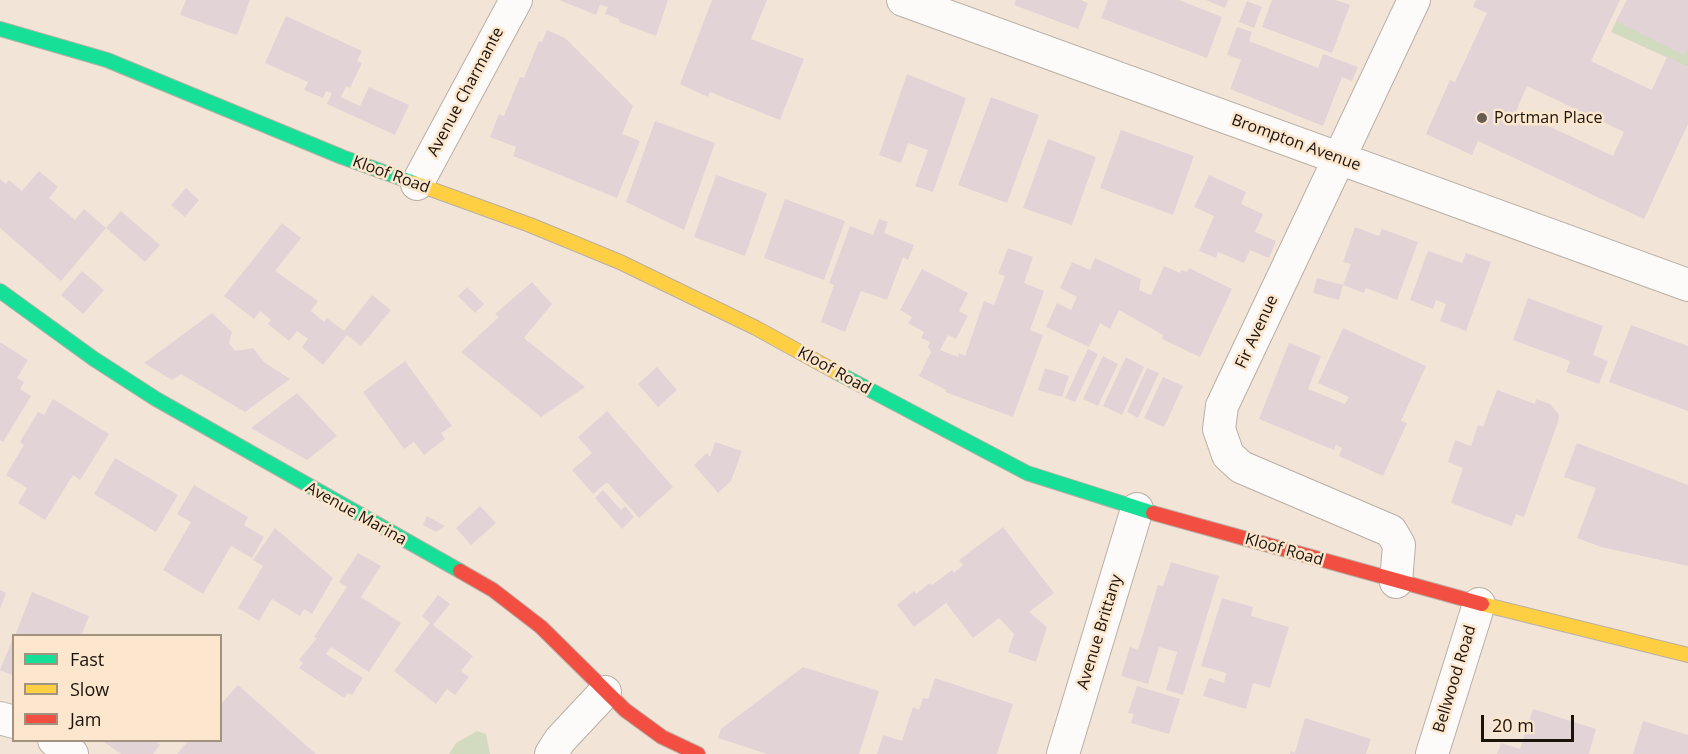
<!DOCTYPE html>
<style>
body{margin:0}
#map{position:relative;width:1688px;height:754px;overflow:hidden;background:#f2e5d8;font-family:"Open Sans",sans-serif}
canvas{display:block}
.legend{position:absolute;left:12px;top:634px;width:210px;height:108px;box-sizing:border-box;background:#fce6ce;border:2px solid #a29280;margin:0;padding:8px 10px;list-style:none;font-size:18px;color:#1b140b}
.legend li{display:flex;align-items:center;gap:12px;height:30px}
.legend b{width:30px;border:2px solid #a29280}
.scale{position:absolute;left:1481px;top:715px;width:93px;height:27px;box-sizing:border-box;border:3px solid #1b140b;border-top:0;padding-left:8px;font-size:18px;line-height:21px;white-space:nowrap;color:#1b140b;-webkit-text-stroke:4px #fce6ce;paint-order:stroke}
</style>
<div id="map">
<canvas width="1688" height="754"></canvas>
<ul class="legend">
<li><b style="height:8px;background:#16e098"></b>Fast</li>
<li><b style="height:8px;background:#ffcf43"></b>Slow</li>
<li><b style="height:8px;background:#f24e42"></b>Jam</li>
</ul>
<div class="scale">20 m</div>
</div>
<script>
const c = document.querySelector('canvas').getContext('2d');
c.lineJoin = 'round';
function paint(path, color) { c.fillStyle = color; c.fill(path, 'evenodd'); }
const toPath = rows => new Path2D(rows.map(r => 'M' + r).join(''));
function trace(path, color, width, dash) { c.strokeStyle = color; c.lineWidth = width; c.lineCap = dash ? 'butt' : 'round'; c.setLineDash(dash || []); c.stroke(path); }
function drawText(font, color, halo, rows, align = 'center') {
  c.font = font + ' "Open Sans",sans-serif'; c.lineWidth = 5; c.setLineDash([]); c.textBaseline = 'middle'; c.strokeStyle = halo; c.fillStyle = color; for (const [text, x, y, turn = 0] of rows) {
    c.save(); c.translate(x, y); c.rotate((+turn || 0) * Math.PI / 180); c.textAlign = isNaN(turn) ? turn : align; if (halo) c.strokeText(text, 0, 0); c.fillText(text, 0, 0); c.restore();
  }
}
paint(toPath([
 [1627,0,1688,0,1688,67,1611,32],
 [477,731,486,734,490,754,449,754,456,743]
]), '#d2dbbf');
paint(toPath([
 [186,0,250,0,237,35,180,15],
 [559,0,668,0,656,36,619,22,619,19,605,14,608,7,600,5,596,15],
 [712,0,767,0,751,39,804,59,780,120,710,92,708,97,680,84],
 [1016,0,1081,0,1088,3,1078,29,1014,5],
 [1108,0,1179,0,1222,17,1207,58,1101,18],
 [1206,0,1228,0,1225,8],
 [1272,0,1336,0,1350,5,1332,53,1262,27],
 [1476,0,1620,0,1591,61,1652,90,1667,57,1688,67,1688,124,1644,219,1478,141,1472,155,1426,134,1450,80,1455,82,1487,13,1473,7],
 [1527,86,1624,132,1613,156,1516,111],
 [1627,0,1688,0,1688,47,1684,55,1616,21],
 [1247,1,1262,7,1254,28,1239,22],
 [286,16,362,51,357,61,362,63,350,88,346,86,341,97,360,106,369,87,409,105,395,135,327,104,332,93,326,91,323,98,304,90,308,82,265,63],
 [1237,27,1252,32,1249,41,1318,68,1323,54,1358,67,1352,81,1342,77,1323,126,1230,89,1241,60,1227,55],
 [547,30,565,38,633,106,622,134,640,141,617,198,513,156,516,147,490,137,499,114,504,116,520,77,524,78,539,41,542,42],
 [907,74,966,98,933,192,915,186,928,150,908,143,901,163,879,155],
 [991,97,1039,115,1007,203,958,185],
 [655,121,715,143,684,230,626,202],
 [1121,130,1194,156,1173,215,1100,188],
 [1048,139,1096,157,1072,225,1023,208],
 [39,171,58,187,49,198,75,220,84,209,106,228,61,281,0,228,0,179,6,184,9,180,22,191],
 [716,175,767,193,745,256,694,237],
 [1209,175,1246,192,1241,204,1263,214,1255,232,1276,241,1269,258,1250,250,1244,263,1218,252,1216,258,1199,251,1214,216,1194,207],
 [186,188,199,200,185,217,171,205],
 [785,199,845,221,824,280,764,258],
 [121,211,160,245,145,262,106,228],
 [879,219,888,222,884,233,914,245,908,260,903,257,887,300,861,291,845,332,821,322,834,285,829,283,850,226,873,235],
 [282,223,301,238,275,271,318,301,311,311,324,322,327,318,344,331,372,295,391,310,361,346,347,335,323,365,302,347,308,339,297,331,289,341,268,324,271,320,260,311,254,319,224,296],
 [1355,227,1379,236,1382,229,1418,242,1397,300,1366,288,1364,293,1343,285,1351,264,1343,262],
 [1008,248,1033,257,1024,283,1044,291,1030,330,1043,335,1013,417,945,392,946,390,919,376,931,352,928,347,930,342,921,338,924,332,908,323,912,317,900,310,922,269,968,293,959,311,968,316,956,339,948,335,940,350,958,357,959,353,965,356,984,301,994,305,1005,276,998,274],
 [1428,251,1462,263,1466,253,1491,262,1466,331,1440,321,1446,304,1436,300,1433,309,1410,300],
 [1095,258,1141,279,1139,290,1151,295,1164,266,1180,273,1181,270,1187,272,1189,268,1232,289,1200,357,1162,339,1163,335,1119,310,1110,329,1100,323,1089,347,1046,327,1057,303,1071,310,1077,297,1060,288,1072,262,1090,270],
 [82,271,104,290,83,314,61,295],
 [1317,278,1343,285,1339,300,1313,293],
 [532,282,552,304,524,338,585,387,541,417,461,352,499,317,495,314],
 [467,287,484,304,475,313,458,296],
 [1528,298,1603,326,1593,355,1608,361,1599,384,1566,372,1570,361,1513,340],
 [212,313,232,332,229,343,235,351,253,348,264,362,290,379,245,412,181,374,172,380,144,363],
 [1631,325,1688,346,1688,411,1609,382],
 [1343,328,1426,366,1401,421,1407,423,1383,476,1339,456,1342,448,1336,445,1334,450,1259,419,1289,343,1321,356,1308,389,1345,404,1349,397,1318,383],
 [0,342,28,360,17,378,24,382,20,389,31,396,3,442,0,440],
 [1088,349,1098,354,1075,402,1065,398],
 [1103,356,1118,364,1098,406,1083,399],
 [1126,357,1144,367,1122,415,1103,406],
 [405,361,452,426,441,433,445,439,424,455,414,442,404,449,363,392],
 [657,367,677,390,658,407,638,384],
 [1045,368,1069,376,1062,397,1038,390],
 [1147,368,1159,373,1138,418,1127,412],
 [1163,377,1183,386,1164,427,1144,418],
 [1497,390,1535,404,1536,399,1550,404,1559,415,1558,422,1524,517,1516,514,1512,526,1451,503,1463,468,1448,462,1455,440,1471,446,1478,425,1483,427],
 [297,393,337,436,307,460,251,428],
 [53,399,109,434,80,480,73,475,45,520,18,503,27,488,6,475,24,445,20,442,38,412,44,415],
 [607,411,673,487,639,518,607,482,593,494,572,470,592,453,578,437],
 [715,442,742,451,731,481,718,493,694,465,707,453,710,457],
 [1577,443,1688,485,1688,566,1601,547,1577,538,1596,488,1564,477],
 [115,458,178,495,156,532,94,494],
 [194,485,248,517,244,525,264,537,252,558,231,546,203,594,163,570,191,522,177,514],
 [603,490,621,510,625,506,634,517,622,529,595,498],
 [480,506,496,523,471,545,456,528],
 [427,516,445,526,436,532,423,525],
 [1003,527,1054,593,1029,612,1047,627,1036,662,1008,652,1014,634,999,618,973,638,946,603,914,627,897,605,914,591,916,594,930,583,932,585,952,570,954,573,963,565,959,560],
 [275,528,333,578,312,614,304,609,300,616,272,599,259,621,238,608,263,566,253,560],
 [358,553,381,566,361,597,401,623,369,672,331,647,326,654,363,678,352,695,348,693,344,698,299,668,303,663,299,660,317,638,314,637,347,587,339,582],
 [1171,562,1219,576,1183,695,1166,690,1177,652,1159,647,1148,684,1121,676,1130,647,1138,650,1158,585,1163,586],
 [0,590,6,593,0,609],
 [32,592,89,616,81,636,15,636],
 [438,595,450,604,433,625,473,656,461,671,469,677,455,695,447,689,436,704,394,671,430,623,422,616],
 [1222,598,1253,607,1251,616,1289,627,1270,688,1253,683,1246,709,1203,696,1209,678,1224,683,1226,673,1201,666],
 [13,638,14,638,14,676,0,670],
 [803,667,879,691,859,754,767,754,718,738,721,729],
 [935,678,1013,704,997,754,877,754,883,735,902,741,913,707,919,710,923,698,928,699],
 [238,685,316,754,177,754,189,740,220,740,220,705],
 [1137,686,1180,699,1169,734,1131,723,1134,714,1128,713],
 [1533,709,1596,729,1589,754,1497,754,1501,743,1520,749],
 [1305,718,1371,739,1366,754,1290,754,1291,751,1295,753],
 [1643,721,1688,735,1688,754,1633,754],
 [101,740,155,740,160,745,153,754,121,754]
]), '#e2d3d7');
const street = toPath([
 [903,0,1688,285],
 [417,184,516,0],
 [1396,582,1399,545,1391,531,1241,467,1228,455,1219,429,1222,406,1414,0],
 [0,718,14,722],
 [54,740,72,754],
 [551,754,560,740,605,692],
 [1063,754,1137,509],
 [1432,754,1479,604]
]);
const fast = toPath([
 [0,29,107,60,342,157,414,183],
 [0,291,94,359,156,399,460,571],
 [836,372,1027,473,1153,513]
]);
const slow = toPath([
 [414,183,530,225,620,262,756,328,836,372],
 [1482,604,1688,655]
]);
const jam = toPath([
 [1153,513,1482,604],
 [460,571,493,590,541,627,625,710,662,737,698,754]
]);
trace(street, '#b9afa5', 34);
trace(fast, '#b9afa5', 16);
trace(slow, '#b9afa5', 16);
trace(jam, '#b9afa5', 16);
trace(street, '#fdfbf9', 32);
trace(fast, '#16e098', 14);
trace(slow, '#ffcf43', 14);
trace(jam, '#f24e42', 14);
for (const [x, y, r, color] of [
 [1482,118,6,"#665d53"]
]) { const dot = new Path2D(); dot.arc(x, y, r, 0, 2 * Math.PI); c.fillStyle = color; c.fill(dot); trace(dot, '#fce6ce', 2); }
drawText('16px', '#1b140b', '#fce6ce', [
 ["Avenue Charmante",466,92,-62],
 ["Brompton Avenue",1296,143,20],
 ["Kloof Road",391,175,20],
 ["Fir Avenue",1257,332,-65],
 ["Kloof Road",834,371,29],
 ["Avenue Marina",356,514,29],
 ["Kloof Road",1284,550,16],
 ["Avenue Brittany",1100,632,-73],
 ["Bellwood Road",1455,679,-73]
]);
drawText('16px', '#1b140b', '#fce6ce', [
 ["Portman Place",1494,118]
], 'left');
</script>
